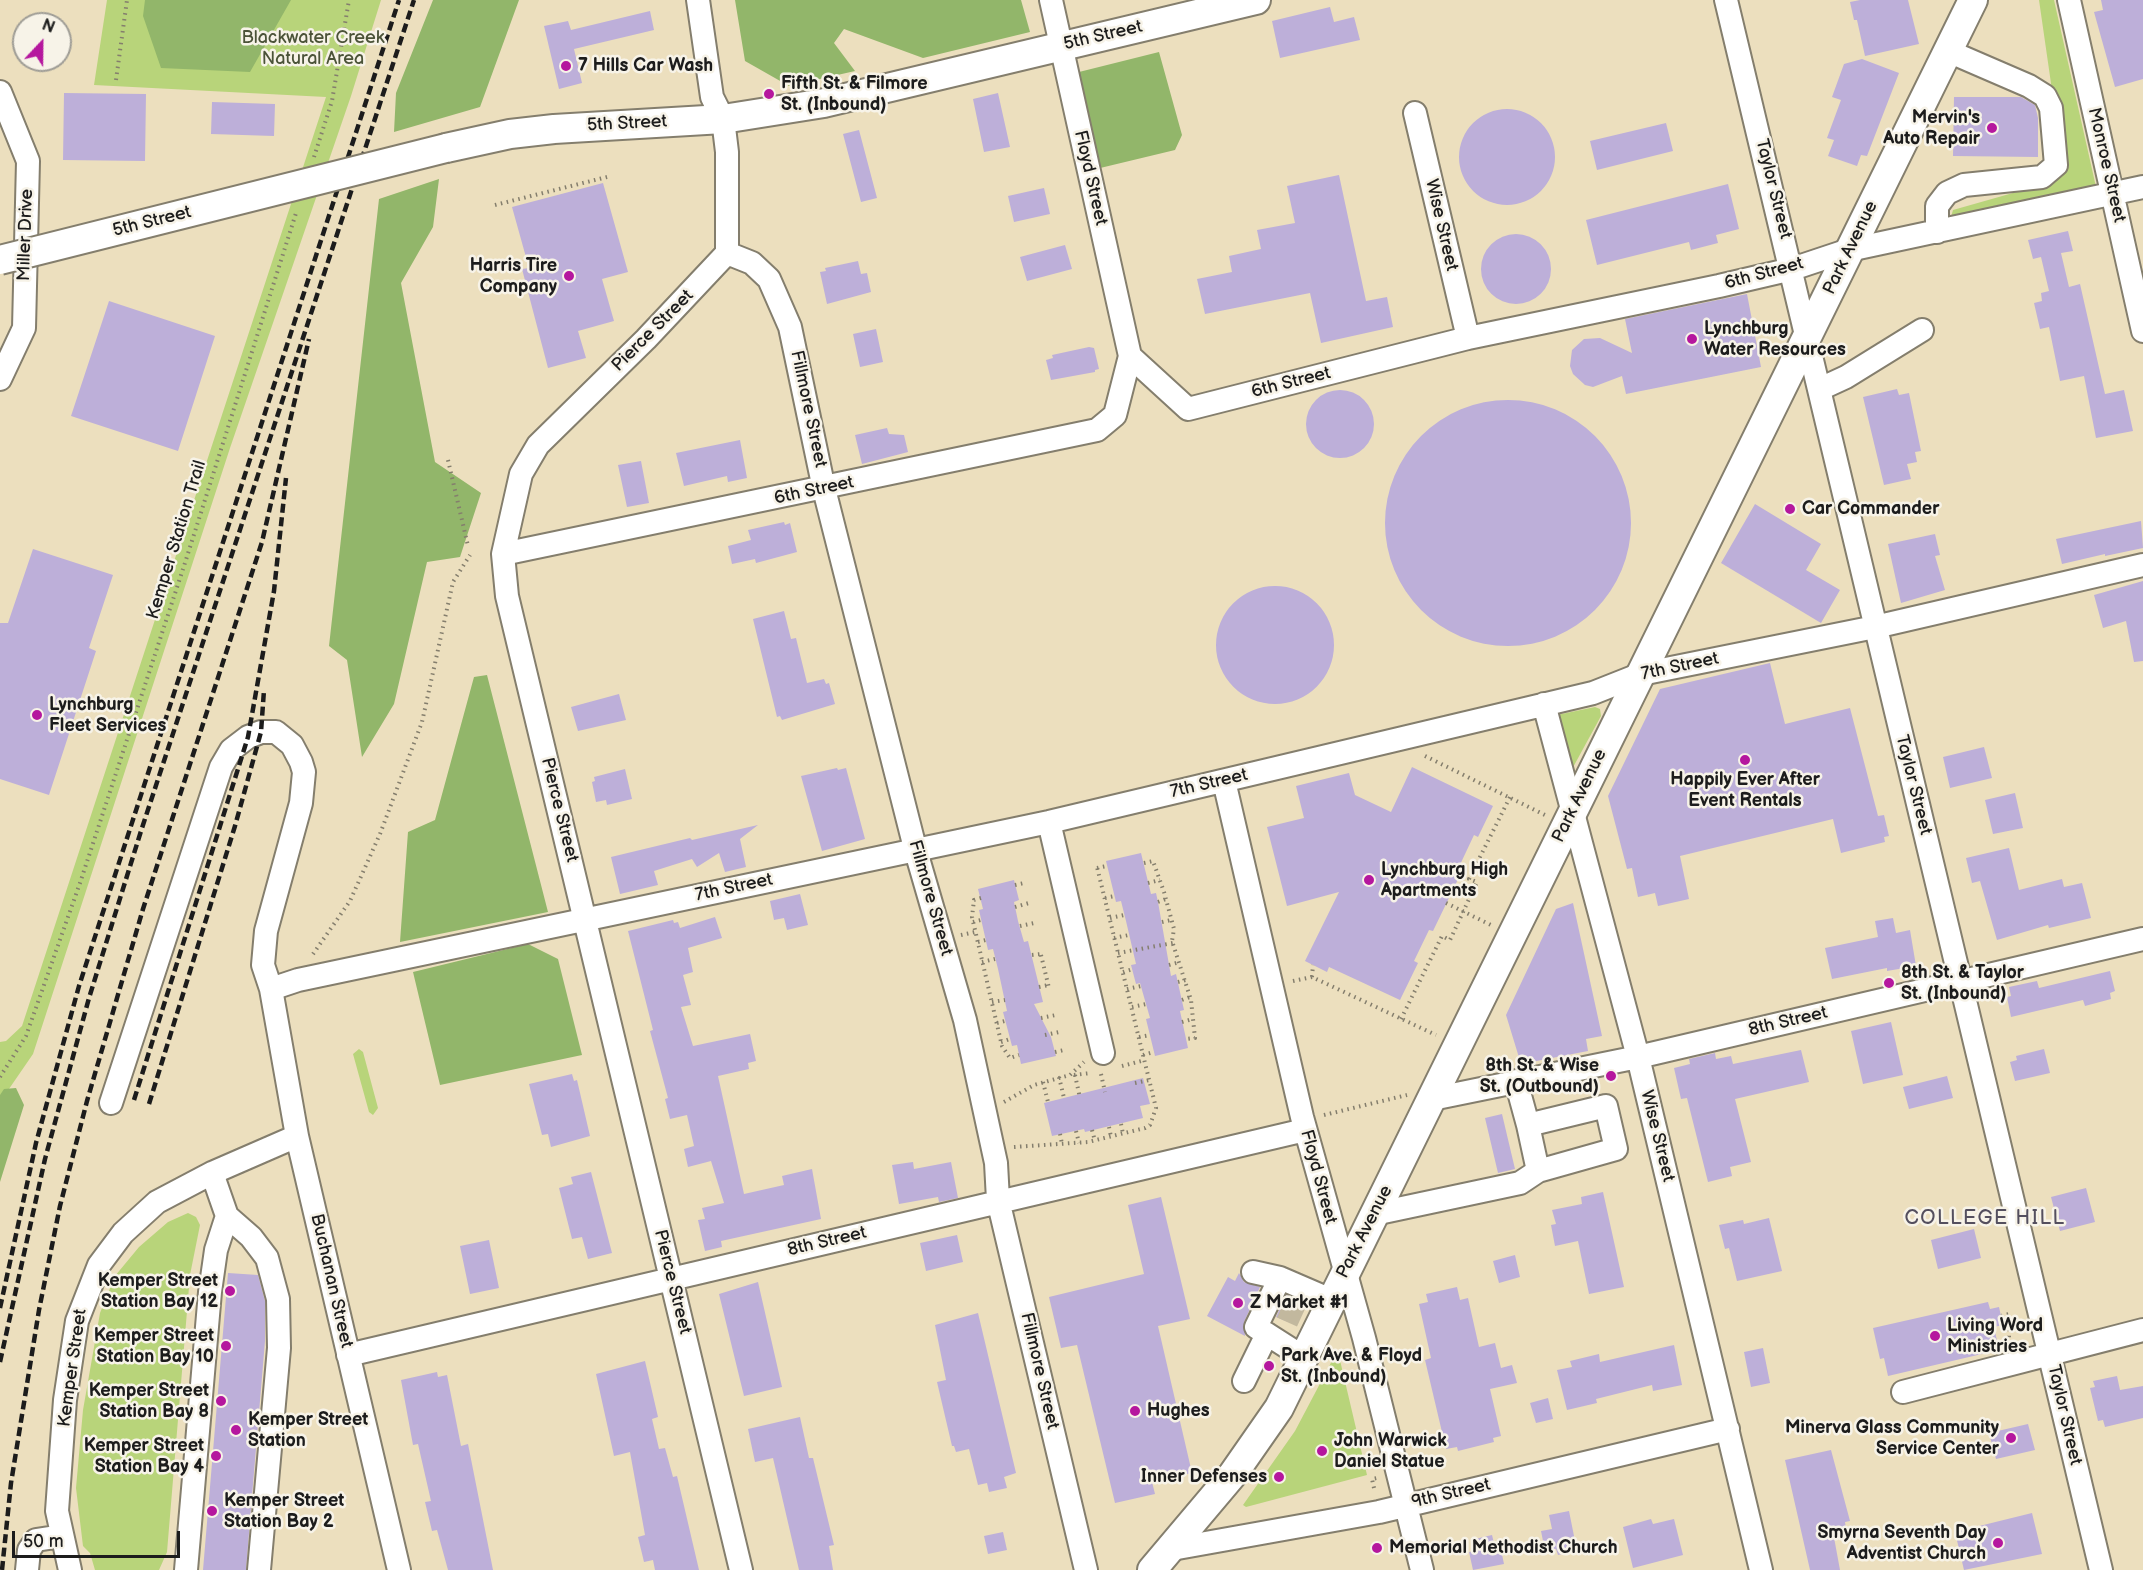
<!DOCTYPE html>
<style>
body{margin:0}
#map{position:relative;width:2143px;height:1570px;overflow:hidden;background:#ecdfbe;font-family:"Balsamiq Sans",sans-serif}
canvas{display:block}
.north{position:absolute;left:12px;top:12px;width:60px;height:60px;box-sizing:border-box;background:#f7f3e8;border:2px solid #9f9d96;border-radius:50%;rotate:22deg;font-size:16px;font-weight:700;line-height:24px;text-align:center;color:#1c1c1c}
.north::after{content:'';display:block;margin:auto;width:21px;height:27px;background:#b5179e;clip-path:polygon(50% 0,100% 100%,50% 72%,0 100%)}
.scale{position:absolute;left:12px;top:1531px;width:168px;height:27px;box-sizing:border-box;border:3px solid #1c1c1c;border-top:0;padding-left:8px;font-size:18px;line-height:21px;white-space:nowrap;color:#1c1c1c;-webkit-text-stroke:4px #f7f3e8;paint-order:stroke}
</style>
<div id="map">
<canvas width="2143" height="1570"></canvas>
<div class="north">N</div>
<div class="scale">50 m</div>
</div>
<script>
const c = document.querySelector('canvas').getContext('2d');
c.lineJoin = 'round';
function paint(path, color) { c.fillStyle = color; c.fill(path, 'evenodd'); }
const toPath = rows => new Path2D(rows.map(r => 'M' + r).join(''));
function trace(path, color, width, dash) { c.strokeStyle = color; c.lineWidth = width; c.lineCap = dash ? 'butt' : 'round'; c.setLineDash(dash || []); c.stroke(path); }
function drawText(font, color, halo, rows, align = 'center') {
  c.font = font + ' "Balsamiq Sans",sans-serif'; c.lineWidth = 5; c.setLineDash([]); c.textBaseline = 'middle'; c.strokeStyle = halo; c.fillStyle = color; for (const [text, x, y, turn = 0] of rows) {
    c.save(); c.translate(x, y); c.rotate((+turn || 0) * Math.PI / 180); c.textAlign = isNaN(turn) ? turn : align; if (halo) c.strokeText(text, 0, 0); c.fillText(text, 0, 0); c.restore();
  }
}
paint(toPath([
 [107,0,381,0,351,96,230,448,33,1054,0,1102,0,1042,6,1041,22,1026,326,97,94,85],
 [2039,0,2054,0,2096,187,1951,217,1953,210,2048,183,2058,132],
 [1595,707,1600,709,1601,716,1571,771,1557,715],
 [359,1049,363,1052,378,1108,373,1115,369,1112,353,1054],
 [188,1213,196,1217,200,1225,190,1275,167,1552,159,1570,95,1570,90,1553,83,1546,76,1488,83,1410,100,1313,115,1276,139,1247,168,1222],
 [1339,1356,1367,1475,1246,1507,1243,1505,1295,1431,1334,1357]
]), '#b8d47a');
paint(toPath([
 [145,0,291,0,250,72,161,68,143,16],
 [433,0,519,0,480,107,394,132,396,93],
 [735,0,1021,0,1030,32,923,58,844,29,834,43,855,71,789,86,745,61],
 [1159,52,1182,135,1175,150,1096,169,1079,72],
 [439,179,433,227,401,283,435,462,481,493,460,557,427,562,394,704,362,757,347,660,329,646,379,199],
 [487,675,548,912,400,942,408,832,435,820,474,677],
 [528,944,558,959,582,1055,440,1085,413,972],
 [16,1088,24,1105,0,1182,0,1095,4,1089]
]), '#92b66a');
paint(toPath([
 [1860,0,1908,0,1919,44,1865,56,1857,20,1854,20,1850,2],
 [2101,0,2143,0,2143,79,2115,87,2094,12,2103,10],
 [1330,7,1334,22,1354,17,1360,40,1280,58,1272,21],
 [650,11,654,30,574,49,582,83,559,89,544,26,568,21,571,30],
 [1862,59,1899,73,1867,156,1861,155,1857,166,1828,156,1834,140,1827,138,1841,100,1832,97,1844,64],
 [64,93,146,94,145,161,63,160],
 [998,93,1010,147,984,152,973,99],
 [1954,97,2021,97,2035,105,2038,118,2038,157,1953,156],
 [212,102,275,104,274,136,211,134],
 '1459 157a48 48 0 1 1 96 0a48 48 0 1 1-96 0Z',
 [1666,123,1673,151,1597,170,1590,141],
 [859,130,877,198,861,202,843,134],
 [1339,175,1366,301,1387,297,1393,327,1321,343,1310,293,1205,314,1197,279,1232,272,1229,256,1261,249,1257,230,1295,223,1287,186],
 [603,183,628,272,602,279,614,321,578,331,586,358,548,368,522,269,529,268,512,207],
 [1728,184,1739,229,1716,235,1718,243,1691,250,1689,242,1597,265,1586,220],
 [1044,188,1050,214,1014,222,1008,196],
 [2068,231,2073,251,2061,253,2069,287,2080,284,2105,394,2124,390,2133,431,2096,438,2084,376,2060,381,2049,327,2040,329,2034,303,2042,301,2041,293,2049,291,2041,257,2033,259,2028,240],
 '1481 269a35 35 0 1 1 70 0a35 35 0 1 1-70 0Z',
 [1065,245,1072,269,1027,281,1020,257],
 [858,261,861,274,867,273,871,292,827,304,820,272,826,271,825,268],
 [1747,294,1761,367,1626,394,1622,376,1593,387,1585,385,1573,374,1570,366,1572,350,1584,339,1600,338,1632,353,1625,319],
 [109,301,215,336,178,451,71,416],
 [876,329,883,362,860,367,853,334],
 [1089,347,1094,348,1099,369,1095,370,1095,372,1051,380,1046,360,1053,358,1052,355],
 [1897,389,1899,395,1909,393,1921,451,1915,452,1917,462,1907,464,1911,479,1884,485,1863,397],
 '1306 424a34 34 0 1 1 68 0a34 34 0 1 1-68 0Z',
 '1385 523a123 123 0 1 1 246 0a123 123 0 1 1-246 0Z',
 [887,428,889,434,904,435,908,452,862,464,855,435],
 [740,440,747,478,728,482,727,476,684,486,676,453],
 [641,461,649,503,627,507,618,465],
 [1755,504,1821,544,1806,570,1840,590,1821,623,1721,563],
 [2141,521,2143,548,2105,556,2105,554,2062,564,2056,539],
 [784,522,785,525,790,523,797,552,756,563,755,559,732,564,728,546,751,540,748,530],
 [1935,534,1940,555,1935,556,1945,590,1901,603,1888,544],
 [33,549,113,575,89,648,96,651,49,795,0,779,0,623,8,623],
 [2143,581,2143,661,2134,662,2126,621,2103,628,2094,595],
 '1216 645a59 59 0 1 1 118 0a59 59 0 1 1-118 0Z',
 [784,611,791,639,796,638,807,683,824,679,826,684,829,683,835,704,782,720,780,716,777,717,753,619],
 [1770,663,1785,724,1850,708,1878,816,1884,815,1889,836,1884,837,1885,842,1841,853,1833,819,1680,856,1689,899,1658,906,1655,893,1638,897,1632,868,1627,869,1608,796,1660,689],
 [619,694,626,720,578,731,571,707],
 [1984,747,1992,778,1950,788,1943,757],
 [1412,767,1493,806,1478,837,1474,835,1458,869,1462,871,1433,931,1429,930,1414,961,1418,963,1400,1000,1329,967,1327,972,1305,961,1339,892,1287,906,1267,827,1304,818,1296,786,1349,773,1355,795,1391,812],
 [837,768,838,770,846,768,865,839,822,851,801,776],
 [625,769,632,799,607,805,606,800,596,802,592,782,595,781,594,777],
 [2015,793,2023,828,1993,834,1985,800],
 [758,825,740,839,746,867,725,872,719,853,697,867,692,859,654,871,658,885,620,894,611,857,690,838,692,840],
 [2009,848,2019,890,2062,879,2064,887,2082,883,2091,918,2049,928,2048,925,1997,940,1980,881,1972,883,1966,858],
 [1141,853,1151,894,1156,893,1158,902,1171,976,1176,974,1184,1010,1180,1011,1188,1048,1155,1056,1146,1019,1150,1018,1140,983,1136,984,1131,965,1136,964,1126,921,1121,901,1116,902,1106,861],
 [1014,880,1019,900,1014,902,1018,921,1024,942,1028,941,1043,1002,1034,1004,1051,1037,1056,1056,1021,1064,1017,1045,1012,1046,1003,1012,1007,1011,998,969,993,949,988,950,979,910,983,909,978,889],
 [800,894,808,925,787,930,784,918,774,920,770,901],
 [1573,903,1602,1036,1586,1039,1588,1051,1521,1064,1506,1015,1556,909],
 [715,917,722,938,688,948,693,972,683,975,691,1005,681,1007,693,1046,750,1034,756,1061,748,1063,749,1069,718,1076,744,1194,784,1185,782,1176,812,1169,821,1219,721,1241,722,1247,705,1251,698,1220,705,1219,702,1208,724,1203,711,1161,688,1167,684,1149,694,1146,687,1115,670,1119,665,1099,668,1098,650,1031,653,1030,628,931,673,920,674,923,678,922,680,928],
 [1893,918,1896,933,1910,930,1916,966,1887,971,1887,968,1832,979,1825,948,1878,937,1875,921],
 [2110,971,2115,991,2110,993,2111,999,2085,1006,2083,1000,2011,1017,2007,997,2011,996,2009,987,2037,981,2039,988],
 [1891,1022,1903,1075,1863,1084,1851,1031],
 [2044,1049,2050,1073,2015,1081,2010,1062,2017,1060,2016,1056],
 [1801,1050,1809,1082,1735,1099,1751,1162,1730,1167,1732,1176,1708,1182,1687,1098,1681,1099,1674,1068,1690,1064,1689,1059,1715,1053,1716,1059,1731,1056,1733,1064],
 [572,1074,574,1081,577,1080,590,1136,551,1147,548,1134,542,1135,529,1084],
 [1947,1076,1953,1098,1909,1109,1903,1087],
 [1143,1078,1150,1104,1140,1106,1143,1118,1085,1132,1084,1129,1052,1136,1044,1103],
 [1502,1114,1515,1169,1498,1173,1485,1118],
 [913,1162,914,1169,951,1162,958,1198,939,1202,938,1197,899,1204,892,1165],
 [591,1172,612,1253,588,1259,582,1237,572,1239,559,1188,573,1184,571,1177],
 [2086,1188,2095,1222,2060,1231,2051,1197],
 [1603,1192,1624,1287,1589,1294,1578,1241,1555,1246,1551,1225,1556,1224,1552,1210,1582,1204,1581,1197],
 [1161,1197,1190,1319,1158,1326,1192,1473,1152,1482,1155,1494,1115,1503,1077,1345,1061,1348,1049,1297,1144,1274,1128,1205],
 [1769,1218,1782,1271,1737,1281,1729,1248,1725,1249,1719,1225,1743,1220,1744,1224],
 [1974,1229,1981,1258,1938,1269,1931,1240],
 [957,1235,963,1262,926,1271,920,1243],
 [489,1240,499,1288,470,1294,460,1246],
 [1515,1255,1520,1277,1499,1283,1493,1261],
 [228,1273,258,1275,265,1301,265,1341,252,1496,246,1570,203,1570],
 [1239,1273,1244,1282,1260,1287,1244,1322,1245,1336,1207,1316,1228,1277,1235,1281],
 [758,1282,782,1387,744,1396,719,1294],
 [1457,1287,1460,1300,1468,1298,1479,1347,1495,1343,1501,1368,1512,1365,1517,1383,1490,1389,1501,1436,1493,1438,1494,1442,1458,1451,1457,1447,1446,1449,1425,1360,1431,1358,1419,1304,1428,1302,1426,1294],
 [1286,1295,1299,1301,1288,1322,1276,1317],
 [1988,1302,1990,1309,1999,1307,2003,1325,1994,1327,1999,1350,1888,1376,1884,1358,1880,1359,1873,1328],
 [978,1313,1016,1473,1004,1477,1007,1488,989,1492,987,1483,978,1485,969,1449,956,1452,954,1446,952,1446,937,1382,946,1380,935,1325],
 [1674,1345,1682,1385,1653,1391,1652,1385,1596,1399,1597,1403,1567,1410,1557,1370,1572,1367,1570,1361,1599,1354,1600,1362],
 [1763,1348,1770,1383,1751,1387,1744,1352],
 [645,1361,658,1417,652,1419,659,1449,665,1448,673,1477,677,1476,699,1570,655,1570,653,1560,644,1562,638,1537,645,1535,630,1452,614,1456,596,1374],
 [437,1372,438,1377,447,1375,461,1446,468,1444,493,1570,448,1570,437,1530,432,1531,425,1502,431,1501,418,1444,413,1445,401,1380],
 [2117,1376,2120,1390,2143,1386,2143,1418,2105,1427,2103,1420,2098,1421,2090,1388,2095,1387,2093,1381],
 [1548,1398,1553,1419,1536,1423,1530,1403],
 [800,1417,809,1458,813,1458,834,1545,829,1546,833,1570,799,1570,773,1458,755,1462,748,1429],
 [2028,1424,2035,1450,1996,1459,1989,1433],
 [1831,1450,1850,1521,1845,1522,1846,1529,1833,1532,1840,1570,1810,1570,1785,1460],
 [1569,1511,1577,1551,1558,1555,1556,1549,1545,1551,1541,1531,1552,1529,1549,1515],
 [2032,1513,2042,1554,1964,1570,1955,1532],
 [1651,1519,1653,1524,1674,1519,1683,1555,1633,1568,1623,1527],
 [1003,1532,1007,1550,988,1554,984,1536],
 [1492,1535,1495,1547,1500,1545,1504,1564,1473,1570,1469,1552,1474,1551,1471,1540]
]), '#bdafd9');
trace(toPath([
 [1287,1322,1297,1300]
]), '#c2b89e', 22, [22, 11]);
const minor = toPath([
 [698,0,712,97,723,119,727,152,727,253,646,339,538,445,521,474,503,554,507,596,741,1570],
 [1726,0,2101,1570],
 [2069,0,2143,331],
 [0,92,28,161,24,328,0,379],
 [1415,113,1468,338],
 [1937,232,1937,206,1947,193,1964,185,2042,177,2056,165,2051,108,2045,96,2029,86,1948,51],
 [727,253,752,263,769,279,790,327,824,489,915,848,965,1020,996,1163,998,1200,1086,1570],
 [1130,356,1188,409,1468,338,1719,286,1792,269,1849,250,2143,187],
 [1820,389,1846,377,1922,330],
 [503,554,1097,430,1115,415,1130,356,1051,0],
 [1544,704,1638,1057,1761,1570],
 [1224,781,1302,1117,1364,1338,1422,1570],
 [1049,822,1103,1053],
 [271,989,298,980,1049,822,1593,693,1641,674,1875,627,2143,565],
 [1432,1099,1638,1057,2143,939],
 [111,1103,221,767,231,750,248,737,261,732,276,732,292,745,301,762,304,772,301,803,266,931,263,965,271,989,297,1136,399,1570],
 [1528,1125,1538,1171],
 [212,1173,227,1216,251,1237,267,1258,278,1299,279,1348,259,1570],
 [1374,1214,1520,1183,1538,1171,1616,1149,1606,1106,1528,1125,1516,1081],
 [1253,1272,1280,1278],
 [348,1355,1305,1130],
 [1303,1357,1256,1327,1280,1278,1331,1300],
 [1244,1381,1267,1334],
 [1903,1392,2143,1330],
 [1172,1549,1379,1512,1728,1429],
 [27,1570,29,1550,36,1540,62,1536],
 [70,1570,57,1511,65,1400,77,1321,99,1265,123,1233,157,1202,212,1173,297,1136],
 [186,1570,210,1292,216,1250,227,1216]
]);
const major = toPath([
 [446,148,510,134,554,129,723,119,824,103,1256,0],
 [1152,1570,1233,1474,1279,1408,1973,0]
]);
trace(minor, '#847e6d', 26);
trace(major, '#847e6d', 32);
trace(toPath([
 [116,80,127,0],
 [314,157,332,101,349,0],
 [495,205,611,176],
 [448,460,468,546],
 [1425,756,1545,815],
 [1144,863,1153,861,1164,892,1174,929,1172,941,1191,1000,1195,1038,1186,1039],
 [1097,868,1107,866],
 [1148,883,1160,880],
 [1015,885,1024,883],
 [981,898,974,900,972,917,1002,1046,1010,1058,1019,1055],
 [1105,898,1115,896],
 [1158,902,1166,899],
 [1446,903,1491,925],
 [1015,907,1029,903],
 [1110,918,1124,915],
 [973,922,981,920],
 [1162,922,1171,920],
 [1020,926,1034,923],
 [961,935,975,932],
 [1114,938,1129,935],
 [978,942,986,940],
 [1118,953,1173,943],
 [313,954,350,901,380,834,422,722,453,582,470,555],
 [1032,955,1041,954],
 [1041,955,1049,988],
 [982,962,995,959],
 [1169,965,1180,962],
 [1123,972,1133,969],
 [1312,977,1313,965],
 [1293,981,1312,977,1436,1035],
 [1178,982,1186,980],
 [1039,987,1049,985],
 [1127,989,1141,986],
 [1182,1000,1190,997],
 [992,1002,1005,1000],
 [1132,1007,1146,1004],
 [1041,1018,1056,1015],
 [1401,1019,1442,936,1450,940,1477,882,1469,879,1510,797],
 [1182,1022,1193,1019],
 [997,1023,1005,1021],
 [1045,1035,1059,1032],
 [1139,1037,1150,1035],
 [1001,1042,1010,1039],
 [1055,1052,1064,1050],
 [1143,1055,1154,1052],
 [1122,1066,1145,1060],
 [1101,1074,1105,1092],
 [1074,1075,1091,1073],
 [1075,1075,1080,1098],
 [0,1077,26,1036,80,883,184,566,297,210],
 [1059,1077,1064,1098],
 [1043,1082,1048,1102],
 [1135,1083,1150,1080],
 [1004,1102,1034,1085,1070,1075,1084,1062],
 [1324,1115,1407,1095],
 [1121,1124,1123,1134],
 [1109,1127,1111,1137],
 [1092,1130,1095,1141],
 [1076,1131,1079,1143],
 [1060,1134,1062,1144],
 [1014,1147,1088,1142,1145,1128,1150,1125,1156,1108,1097,867],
 [2001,1316,2009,1314,2009,1342],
 [1374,1488,1372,1479,1377,1478]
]), '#847e6d', 4, [1.5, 4.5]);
trace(minor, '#fff', 22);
trace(major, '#fff', 28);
trace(toPath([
 [134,1100,248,737,274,591,286,478],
 [149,1104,235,826,261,732,264,690],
 [0,1308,36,1143,79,986,399,0],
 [0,1362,45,1159,89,998,141,831,414,0],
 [2,1570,11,1483,39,1310,60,1206,87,1101,143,909,262,542,309,339]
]), '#1c1c1c', 4.5, [9, 4.5]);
const majorBridge = toPath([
 [0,260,446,148]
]);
trace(majorBridge, '#847e6d', 32, []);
trace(majorBridge, '#fff', 28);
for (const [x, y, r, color] of [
 [566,66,6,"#b5179e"],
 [769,94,6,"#b5179e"],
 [1992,128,6,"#b5179e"],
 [569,276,6,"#b5179e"],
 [1692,339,6,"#b5179e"],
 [1790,509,6,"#b5179e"],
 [37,715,6,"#b5179e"],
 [1745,760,6,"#b5179e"],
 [1369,880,6,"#b5179e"],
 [1889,983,6,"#b5179e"],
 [1611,1076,6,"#b5179e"],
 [230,1291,6,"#b5179e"],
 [1238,1303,6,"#b5179e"],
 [1935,1336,6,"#b5179e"],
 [226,1346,6,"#b5179e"],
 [1269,1366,6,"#b5179e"],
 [221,1401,6,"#b5179e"],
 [1135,1411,6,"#b5179e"],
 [236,1430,6,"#b5179e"],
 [2011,1438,6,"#b5179e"],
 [1322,1451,6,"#b5179e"],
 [216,1456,6,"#b5179e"],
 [1279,1477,6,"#b5179e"],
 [212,1511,6,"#b5179e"],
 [1998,1543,6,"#b5179e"],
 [1377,1548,6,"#b5179e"]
]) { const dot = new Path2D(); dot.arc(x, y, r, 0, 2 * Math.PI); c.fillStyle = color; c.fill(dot); trace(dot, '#f7f3e8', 2); }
drawText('18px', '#1c1c1c', '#f7f3e8', [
 ["5th Street",1103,36,-13],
 ["5th Street",627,124,-3],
 ["Monroe Street",2106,165,77],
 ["Floyd Street",1090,178,77],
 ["Taylor Street",1773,189,76],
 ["5th Street",152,222,-14],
 ["Wise Street",1441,225,77],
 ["Miller Drive",26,235,-88],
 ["Park Avenue",1851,248,-64],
 ["6th Street",1764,274,-15],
 ["Pierce Street",653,331,-45],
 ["6th Street",1291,383,-14],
 ["Fillmore Street",808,409,78],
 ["6th Street",814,491,-12],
 ["Kemper Station Trail",177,540,-73],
 ["7th Street",1680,667,-12],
 ["7th Street",1209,784,-13],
 ["Taylor Street",1913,785,76],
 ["Park Avenue",1580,796,-64],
 ["Pierce Street",559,810,76],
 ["7th Street",734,888,-12],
 ["Fillmore Street",930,898,74],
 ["8th Street",1788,1022,-13],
 ["Wise Street",1657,1136,76],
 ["Floyd Street",1318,1177,75],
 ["Park Avenue",1365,1232,-63],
 ["8th Street",827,1242,-13],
 ["Buchanan Street",331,1281,77],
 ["Pierce Street",672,1282,76],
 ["Kemper Street",73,1368,-82],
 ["Fillmore Street",1039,1371,77],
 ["Taylor Street",2064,1415,77],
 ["9th Street",1451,1494,-13]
]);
drawText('18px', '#4b5338', '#f7f3e8', [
 ["Blackwater Creek",313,38],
 ["Natural Area",313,59]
]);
drawText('bold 18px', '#1c1c1c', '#f7f3e8', [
 ["7 Hills Car Wash",578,66],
 ["Fifth St. & Filmore",781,84],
 ["St. (Inbound)",781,105],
 ["Mervin's",1980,118,"right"],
 ["Auto Repair",1980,139,"right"],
 ["Harris Tire",557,266,"right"],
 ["Company",557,287,"right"],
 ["Lynchburg",1704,329],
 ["Water Resources",1704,350],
 ["Car Commander",1802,509],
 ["Lynchburg",49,705],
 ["Fleet Services",49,726],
 ["Happily Ever After",1745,780,"center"],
 ["Event Rentals",1745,801,"center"],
 ["Lynchburg High",1381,870],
 ["Apartments",1381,891],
 ["8th St. & Taylor",1901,973],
 ["St. (Inbound)",1901,994],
 ["8th St. & Wise",1599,1066,"right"],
 ["St. (Outbound)",1599,1087,"right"],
 ["Kemper Street",218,1281,"right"],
 ["Station Bay 12",218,1302,"right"],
 ["Z Market #1",1250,1303],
 ["Living Word",1947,1326],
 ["Ministries",1947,1347],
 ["Kemper Street",214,1336,"right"],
 ["Station Bay 10",214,1357,"right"],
 ["Park Ave. & Floyd",1281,1356],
 ["St. (Inbound)",1281,1377],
 ["Kemper Street",209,1391,"right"],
 ["Station Bay 8",209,1412,"right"],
 ["Hughes",1147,1411],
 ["Kemper Street",248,1420],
 ["Station",248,1441],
 ["Minerva Glass Community",1999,1428,"right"],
 ["Service Center",1999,1449,"right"],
 ["John Warwick",1334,1441],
 ["Daniel Statue",1334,1462],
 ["Kemper Street",204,1446,"right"],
 ["Station Bay 4",204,1467,"right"],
 ["Inner Defenses",1267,1477,"right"],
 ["Kemper Street",224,1501],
 ["Station Bay 2",224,1522],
 ["Smyrna Seventh Day",1986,1533,"right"],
 ["Adventist Church",1986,1554,"right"],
 ["Memorial Methodist Church",1389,1548]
], 'left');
c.letterSpacing = '1.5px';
drawText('20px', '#544f5e', '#f7f3e8', [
 ["COLLEGE HILL",1985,1219]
]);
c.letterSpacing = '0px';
</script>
